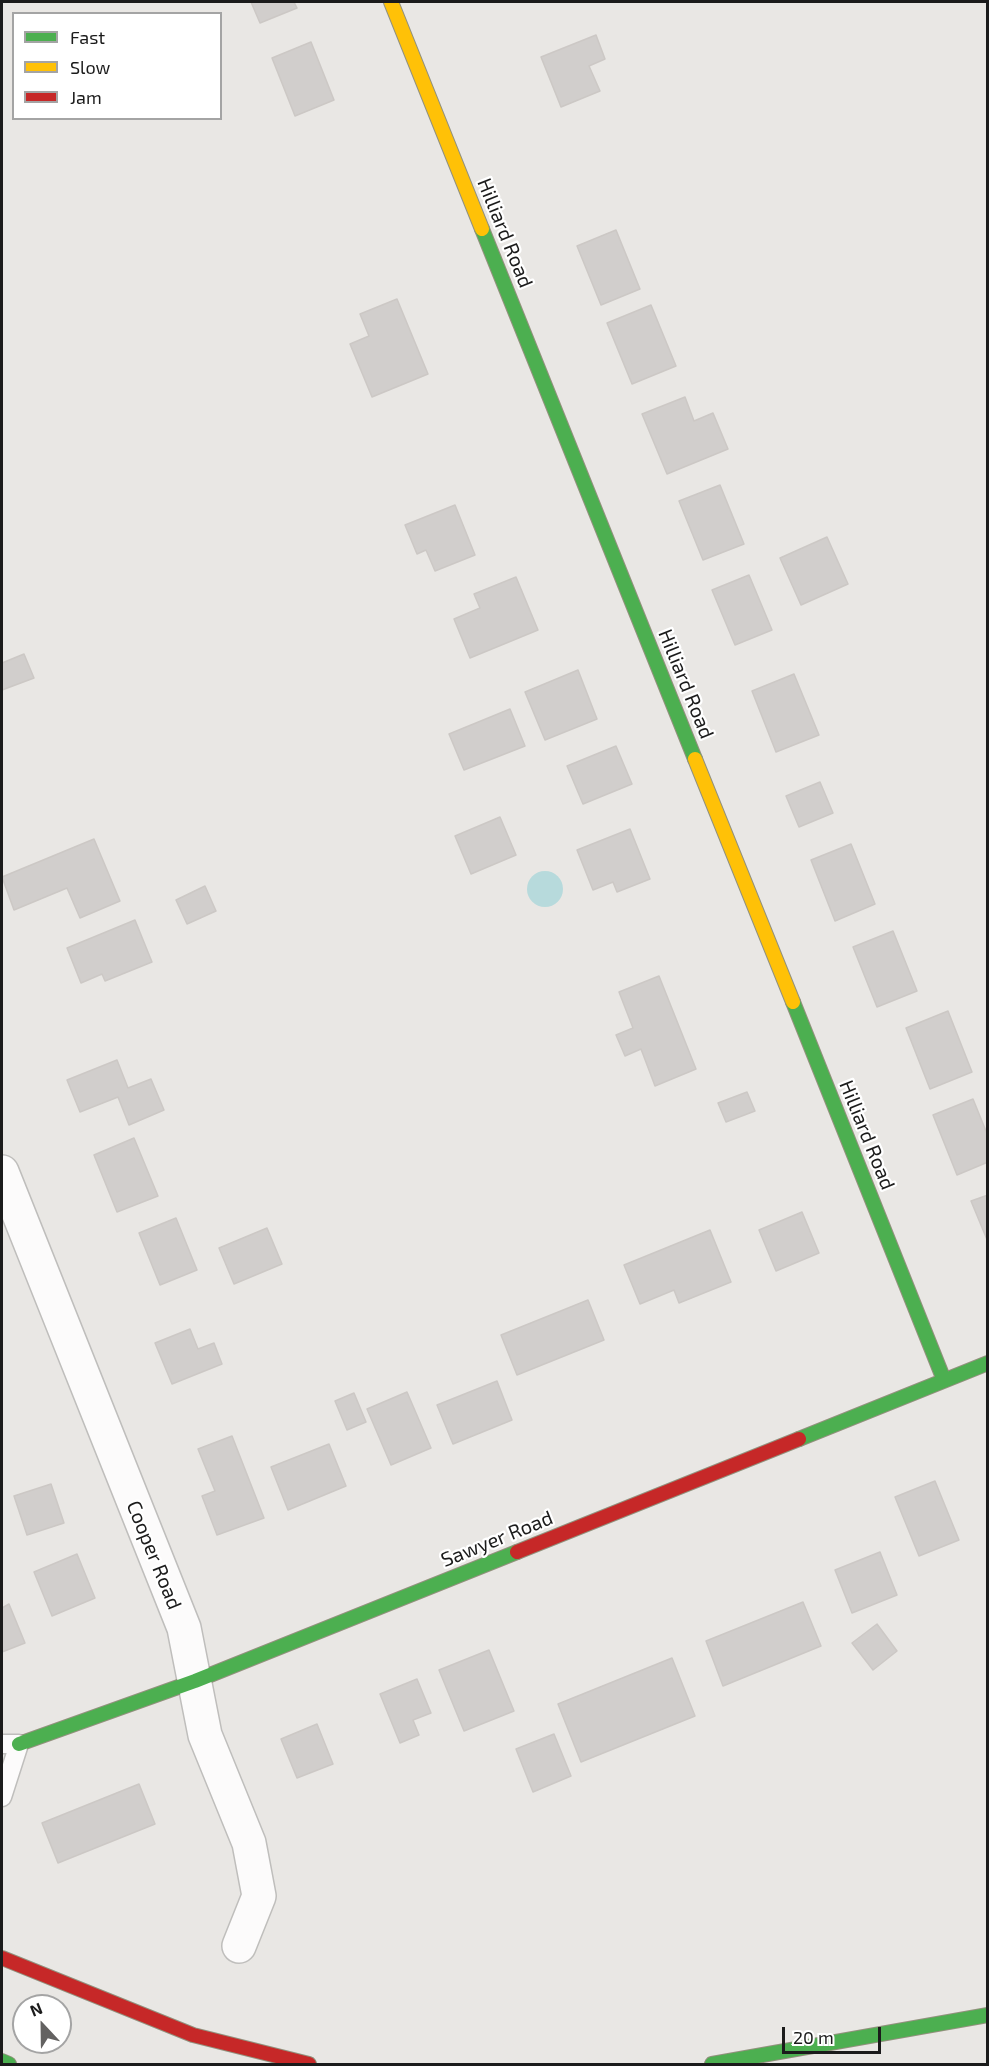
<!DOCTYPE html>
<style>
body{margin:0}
#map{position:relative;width:989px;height:2066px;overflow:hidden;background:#e9e7e4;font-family:"Exo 2",sans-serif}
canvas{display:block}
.frame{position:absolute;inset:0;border:3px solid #1b1b1b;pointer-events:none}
.legend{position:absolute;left:12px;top:12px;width:210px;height:108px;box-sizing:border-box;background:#fff;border:2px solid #a4a4a4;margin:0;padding:8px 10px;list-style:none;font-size:18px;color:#1b1b1b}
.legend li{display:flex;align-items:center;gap:12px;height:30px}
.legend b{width:30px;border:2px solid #a4a4a4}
.north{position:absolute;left:12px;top:1994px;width:60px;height:60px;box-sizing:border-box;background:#fff;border:2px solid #a4a4a4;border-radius:50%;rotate:338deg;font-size:16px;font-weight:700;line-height:24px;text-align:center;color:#1b1b1b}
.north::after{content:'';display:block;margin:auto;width:21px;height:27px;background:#636261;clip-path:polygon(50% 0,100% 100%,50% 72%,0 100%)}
.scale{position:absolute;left:782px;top:2027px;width:99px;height:27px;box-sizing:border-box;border:3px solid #1b1b1b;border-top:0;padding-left:8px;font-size:18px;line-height:21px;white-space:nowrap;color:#1b1b1b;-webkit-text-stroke:4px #fff;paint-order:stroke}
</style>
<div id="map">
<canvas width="989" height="2066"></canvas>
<div class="frame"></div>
<ul class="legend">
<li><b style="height:8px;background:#4caf50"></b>Fast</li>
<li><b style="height:8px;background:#ffc107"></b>Slow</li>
<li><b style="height:8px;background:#c62828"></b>Jam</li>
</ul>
<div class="north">N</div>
<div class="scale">20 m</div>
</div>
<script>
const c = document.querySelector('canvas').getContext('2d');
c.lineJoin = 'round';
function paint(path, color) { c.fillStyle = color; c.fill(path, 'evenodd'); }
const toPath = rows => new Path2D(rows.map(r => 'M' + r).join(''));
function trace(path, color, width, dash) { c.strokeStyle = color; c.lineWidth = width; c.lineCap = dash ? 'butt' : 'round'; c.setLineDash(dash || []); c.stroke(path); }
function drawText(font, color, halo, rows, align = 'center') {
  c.font = font + ' "Exo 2",sans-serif'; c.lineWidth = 4.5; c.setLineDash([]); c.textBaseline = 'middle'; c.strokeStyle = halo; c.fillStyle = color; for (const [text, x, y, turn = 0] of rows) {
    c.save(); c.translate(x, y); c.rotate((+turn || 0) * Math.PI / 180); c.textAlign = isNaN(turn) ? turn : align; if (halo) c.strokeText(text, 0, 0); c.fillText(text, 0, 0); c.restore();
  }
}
paint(toPath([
 '527 889a18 18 0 1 1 36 0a18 18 0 1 1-36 0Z'
]), '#b7dadc');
const building = toPath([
 [251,2,294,2,297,8,260,23,251,2],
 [596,35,605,59,589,66,600,91,561,107,541,57,596,35],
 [311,42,334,100,295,116,272,58,311,42],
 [616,230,640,289,601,305,577,246,616,230],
 [397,299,428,374,372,397,350,344,369,336,360,314,397,299],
 [651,305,676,366,632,384,607,323,651,305],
 [685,397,694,421,713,413,728,449,667,474,642,414,685,397],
 [720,485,744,544,703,560,679,501,720,485],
 [455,505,475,555,435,571,426,550,417,554,405,525,455,505],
 [827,537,848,584,801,605,780,558,827,537],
 [749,575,772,630,735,645,712,590,749,575],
 [516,577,538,630,470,658,454,619,480,608,474,594,516,577],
 [24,654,34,678,2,690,2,663,24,654],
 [578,670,597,719,545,740,525,692,578,670],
 [794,674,819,735,776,752,752,691,794,674],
 [510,709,525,746,464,770,449,734,510,709],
 [616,746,632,784,583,804,567,766,616,746],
 [820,782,833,813,799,827,786,796,820,782],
 [500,817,516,855,471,874,455,836,500,817],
 [630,829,650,879,617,892,613,882,593,890,577,850,630,829],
 [94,839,120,901,80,918,67,888,14,910,2,877,94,839],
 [851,844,875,904,835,921,811,860,851,844],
 [205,886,216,911,187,924,176,900,205,886],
 [135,920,152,962,105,981,102,974,81,983,67,948,135,920],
 [893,931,917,991,877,1007,853,947,893,931],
 [659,976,696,1069,655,1086,641,1049,625,1056,616,1035,633,1028,619,992,659,976],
 [948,1011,972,1072,930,1089,906,1028,948,1011],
 [117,1060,128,1088,151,1079,164,1110,129,1125,118,1097,80,1112,67,1080,117,1060],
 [747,1092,755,1111,726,1122,718,1103,747,1092],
 [973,1099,988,1136,988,1162,957,1175,933,1115,973,1099],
 [134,1138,158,1196,117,1212,94,1155,134,1138],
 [988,1195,988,1242,971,1201,988,1195],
 [802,1212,819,1253,776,1271,759,1230,802,1212],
 [176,1218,197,1270,160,1285,139,1233,176,1218],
 [267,1228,282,1264,234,1284,219,1248,267,1228],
 [710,1230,731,1282,679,1303,674,1290,640,1304,624,1265,710,1230],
 [588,1300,604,1340,517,1375,501,1335,588,1300],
 [190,1329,198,1349,214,1343,222,1364,172,1384,155,1343,190,1329],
 [497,1381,512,1420,453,1444,437,1405,497,1381],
 [407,1392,431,1448,391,1465,367,1409,407,1392],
 [354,1393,366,1422,347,1430,335,1401,354,1393],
 [232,1436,264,1518,217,1535,202,1496,215,1491,198,1449,232,1436],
 [329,1444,346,1486,288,1510,271,1467,329,1444],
 [935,1481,959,1540,919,1556,895,1497,935,1481],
 [51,1484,64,1523,27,1535,14,1496,51,1484],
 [880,1552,897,1595,852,1613,835,1570,880,1552],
 [77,1554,95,1598,52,1616,34,1572,77,1554],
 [803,1602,821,1646,723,1686,706,1641,803,1602],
 [9,1604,25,1643,2,1652,2,1608,9,1604],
 [877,1624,897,1651,873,1670,852,1643,877,1624],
 [489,1650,514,1711,464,1731,439,1670,489,1650],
 [672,1658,695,1716,581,1762,558,1704,672,1658],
 [417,1679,431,1713,413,1720,419,1735,400,1743,380,1694,417,1679],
 [317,1724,333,1764,297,1778,281,1739,317,1724],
 [554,1734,571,1776,533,1792,516,1749,554,1734],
 [139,1784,155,1824,58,1863,42,1823,139,1784]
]);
paint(building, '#d1cecc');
trace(building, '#ccc8c5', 1.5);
const lane = toPath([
 [2,1744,19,1744,2,1797]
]);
const street = toPath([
 [2,1172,184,1628,205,1735,249,1843,259,1896,239,1946]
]);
const fast = toPath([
 [482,229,695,759],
 [793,1002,944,1380],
 [799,1439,988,1363],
 [19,1744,195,1681,517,1552],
 [2,2061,9,2064],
 [712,2064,988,2015]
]);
const slow = toPath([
 [391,2,482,229],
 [695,759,793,1002]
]);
const jam = toPath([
 [517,1552,799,1439],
 [2,1958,193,2035,309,2064]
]);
trace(lane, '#bfbebc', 21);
trace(street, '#bfbebc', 36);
trace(fast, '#92917d', 16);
trace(slow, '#92917d', 16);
trace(jam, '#92917d', 16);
trace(lane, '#fcfbfb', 18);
trace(street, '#fcfbfb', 33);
trace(fast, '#4caf50', 14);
trace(slow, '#ffc107', 14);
trace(jam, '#c62828', 14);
drawText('20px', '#1b1b1b', '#fff', [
 ["Hilliard Road",505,233,68],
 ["Hilliard Road",686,684,68],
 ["Hilliard Road",867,1135,68],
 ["Sawyer Road",497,1539,-22],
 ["Cooper Road",154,1555,68]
]);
</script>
